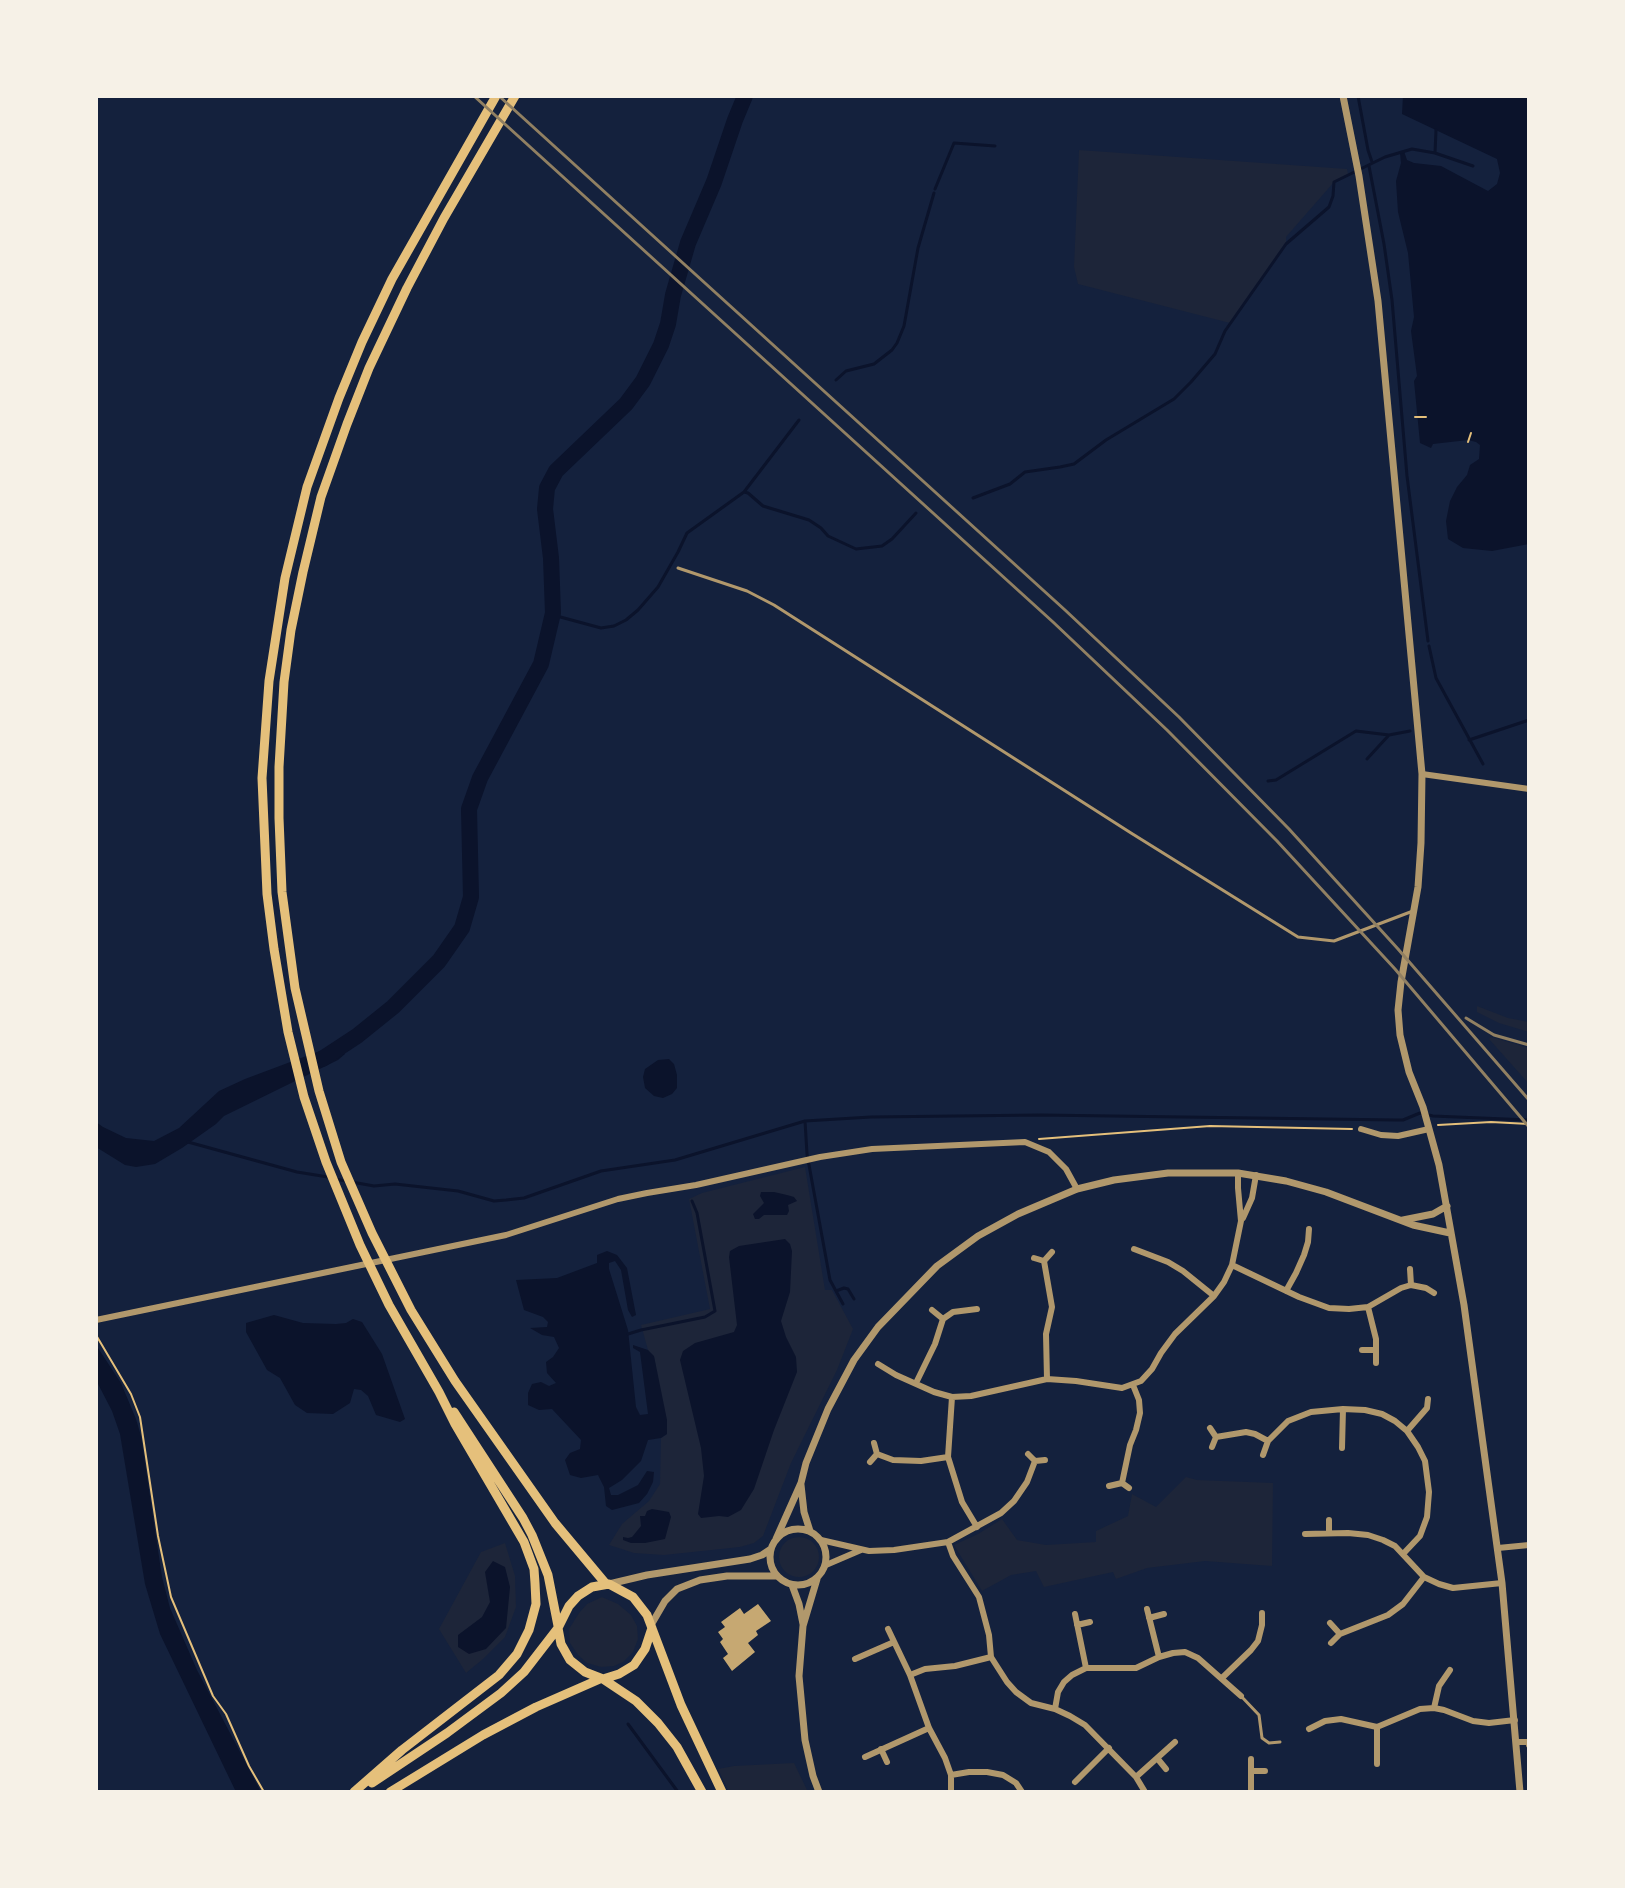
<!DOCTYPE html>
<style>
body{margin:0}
#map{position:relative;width:1625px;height:1888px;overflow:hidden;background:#14213d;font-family:"Titillium Web",sans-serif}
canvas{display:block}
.frame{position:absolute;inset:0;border:98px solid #f6f1e7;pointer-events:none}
</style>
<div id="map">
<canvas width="1625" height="1888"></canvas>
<div class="frame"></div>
</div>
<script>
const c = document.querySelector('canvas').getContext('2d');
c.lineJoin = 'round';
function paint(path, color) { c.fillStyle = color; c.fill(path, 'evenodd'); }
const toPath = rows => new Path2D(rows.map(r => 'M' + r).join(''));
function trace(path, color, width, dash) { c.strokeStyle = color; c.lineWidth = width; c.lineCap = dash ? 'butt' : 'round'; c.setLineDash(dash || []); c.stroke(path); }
paint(toPath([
 [1079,150,1347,169,1348,174,1334,182,1286,237,1286,244,1230,323,1078,284,1074,267],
 [1477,1006,1508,1018,1529,1022,1529,1032,1499,1023,1477,1012],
 [1491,1037,1529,1048,1529,1084,1489,1039],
 [805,1167,825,1290,832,1290,853,1329,837,1370,791,1463,763,1536,754,1543,740,1547,664,1555,634,1553,609,1545,622,1524,649,1501,660,1484,661,1438,667,1434,654,1357,648,1350,641,1325,710,1309,689,1199,702,1193],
 [1186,1477,1197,1480,1273,1483,1272,1566,1205,1561,1147,1568,1116,1579,1113,1572,1044,1587,1036,1571,1011,1575,982,1591,954,1545,978,1534,1002,1519,1017,1540,1046,1545,1096,1542,1096,1531,1128,1516,1132,1494,1156,1507],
 '779 1557a20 20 0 1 1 40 0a20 20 0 1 1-40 0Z',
 [505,1543,515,1576,516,1607,505,1637,483,1659,466,1673,439,1629,481,1552],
 [602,1597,618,1604,631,1615,637,1626,638,1639,633,1652,623,1662,614,1666,601,1667,587,1663,578,1655,570,1643,569,1629,579,1613,587,1604],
 [794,1763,808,1792,729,1792,718,1769,734,1766]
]), '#1d2539');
paint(toPath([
 [1403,96,1529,96,1529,544,1492,551,1463,548,1448,539,1446,521,1450,501,1457,487,1467,475,1470,465,1479,459,1480,445,1476,442,1468,440,1433,444,1431,448,1420,443,1414,381,1417,376,1411,331,1414,317,1408,253,1398,212,1396,181,1401,163,1400,153,1404,151,1407,160,1414,163,1441,166,1488,191,1497,184,1500,173,1497,159,1402,114],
 [337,1042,345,1054,338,1060,224,1116,216,1124,182,1148,155,1164,136,1167,125,1165,96,1147,96,1122,103,1127,126,1138,154,1141,179,1128,219,1091,245,1079,325,1049],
 [669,1059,674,1064,677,1075,677,1088,672,1094,663,1098,654,1096,645,1088,643,1077,645,1069,658,1060],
 [761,1192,774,1192,787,1195,794,1197,797,1201,788,1205,789,1211,787,1215,764,1215,759,1219,755,1219,753,1214,764,1203,760,1196],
 [785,1239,790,1244,792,1251,790,1292,781,1321,786,1337,796,1357,797,1372,774,1430,754,1489,741,1510,728,1517,719,1516,701,1518,698,1514,704,1476,701,1448,680,1360,683,1351,695,1343,734,1332,737,1325,729,1257,730,1251,739,1246],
 [607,1251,617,1255,627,1268,636,1315,632,1317,628,1310,621,1270,615,1261,609,1263,609,1269,628,1330,636,1407,640,1415,648,1414,640,1352,633,1348,633,1345,648,1350,654,1356,667,1420,667,1434,661,1438,648,1440,641,1461,622,1480,609,1488,611,1495,618,1495,638,1485,647,1471,654,1472,653,1482,647,1494,639,1503,612,1510,606,1506,604,1487,598,1475,581,1478,570,1475,565,1460,570,1453,580,1449,581,1440,552,1409,539,1410,528,1405,528,1393,532,1384,541,1382,549,1386,556,1383,547,1373,546,1362,553,1357,559,1348,554,1337,542,1335,530,1328,547,1327,548,1322,543,1317,524,1310,516,1280,557,1278,597,1263,597,1255],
 [274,1315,303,1323,336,1324,346,1323,353,1319,362,1322,382,1354,405,1419,400,1422,376,1415,368,1396,361,1390,354,1389,350,1403,333,1414,307,1413,295,1405,280,1378,267,1370,246,1332,246,1323],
 [96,1345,121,1383,136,1419,141,1436,162,1577,170,1608,197,1670,261,1792,236,1792,160,1634,145,1584,120,1434,112,1411,96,1380],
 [652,1509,669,1512,671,1517,665,1539,645,1543,631,1543,623,1540,623,1537,628,1538,632,1537,641,1526,640,1516,645,1516,647,1511],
 [493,1561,505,1567,510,1587,506,1628,486,1649,469,1654,458,1647,458,1635,482,1617,490,1602,485,1572]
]), '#0b132b');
trace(toPath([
 [1358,96,1368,150,1372,162],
 [1435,153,1436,130],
 [1369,166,1384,244,1392,300,1407,476,1428,641],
 [935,189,954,143,995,146],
 [836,380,846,371,874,364,892,350,897,343,904,326,918,248,934,193],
 [744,492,799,420],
 [973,498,1010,484,1025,472,1060,467,1074,464,1106,440,1174,399,1191,382,1215,354,1225,331,1286,244,1329,207,1333,196,1334,182,1385,157,1412,149,1435,153,1473,166],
 [553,615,601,628,614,626,626,620,638,610,658,587,678,552,687,533,744,492,748,493,763,506,809,520,821,528,828,536,856,549,882,546,892,539,916,513],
 [1429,646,1436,678,1483,764],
 [1469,740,1529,720],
 [1367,759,1389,735],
 [1268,781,1276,780,1356,731,1389,735,1410,731],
 [805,1121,807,1154,830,1280,843,1304],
 [188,1142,297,1172,328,1177],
 [335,1179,374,1186,395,1184,458,1191,494,1201,506,1200,524,1198,601,1171,675,1160,805,1121,871,1117,1041,1115,1396,1120,1403,1120,1420,1113,1433,1116,1529,1120],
 [836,1291,844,1288,848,1289,854,1299],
 [628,1334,641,1330,705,1317,715,1311,697,1213,692,1201],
 [628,1724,678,1792]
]), '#0b132b', 3);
trace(toPath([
 [322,1059,357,1036,393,1007,439,961,462,928,471,897,469,809,480,778,541,664,553,613,551,558,545,509,547,488,556,471,626,404,643,381,661,345,668,324,673,295,688,243,714,182,735,120,745,96]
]), '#0b132b', 16);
paint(toPath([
 [758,1604,771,1621,756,1631,758,1635,748,1643,755,1652,732,1671,723,1658,728,1654,720,1642,723,1639,718,1632,725,1627,721,1622,740,1608,744,1614]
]), '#c6a872');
trace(toPath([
 [1415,417,1426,417],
 [1468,442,1471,433],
 [1438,1125,1491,1122,1529,1124],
 [1039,1139,1210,1126,1352,1129],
 [96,1335,131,1394,140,1417,158,1536,171,1597,213,1696,226,1714,249,1766,264,1792]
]), '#e5c07b', 2);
trace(toPath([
 [678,568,747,591,774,605,1131,833,1298,937,1334,941,1413,911],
 [1241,1696,1259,1715,1262,1738,1269,1743,1280,1742]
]), '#b1986c', 3);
trace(toPath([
 [1422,774,1529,789],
 [1361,1129,1381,1135,1398,1136,1429,1129],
 [1243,1218,1252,1198,1256,1175],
 [1134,1249,1168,1262,1183,1271,1214,1296],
 [1034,1258,1044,1261,1052,1252],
 [1044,1261,1052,1307,1046,1334,1047,1379],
 [1232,1265,1299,1297,1329,1308,1349,1309,1368,1307,1401,1288,1411,1285,1426,1288,1434,1293],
 [1410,1269,1411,1285],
 [1286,1291,1296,1273,1304,1255,1308,1242,1309,1229],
 [1368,1307,1376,1339,1376,1363],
 [932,1310,943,1319],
 [96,1320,506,1235,618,1199,647,1193,696,1185,820,1157,872,1149,1025,1142,1049,1152,1066,1169,1077,1189],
 [1362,1350,1376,1350],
 [878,1364,896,1375,934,1392,952,1397,971,1396,1047,1379,1076,1381,1122,1388,1141,1381,1152,1369,1161,1353,1175,1334,1214,1296,1224,1282,1232,1265,1241,1221,1238,1188,1238,1173],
 [916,1383,935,1344,943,1319,953,1312,977,1309],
 [952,1397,948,1457,962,1502,977,1527],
 [1210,1428,1216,1437,1212,1447],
 [1407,1431,1427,1408,1428,1399],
 [1216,1437,1246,1432,1255,1434,1268,1441],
 [1342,1448,1343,1409],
 [877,1454,893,1460,921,1461,948,1457],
 [1028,1454,1035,1461,1045,1460],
 [1263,1455,1268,1441,1288,1421,1311,1412,1343,1409,1365,1410,1382,1414,1395,1421,1407,1431,1418,1447,1425,1461,1429,1492,1427,1517,1420,1536,1403,1554],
 [870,1462,877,1454,874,1443],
 [1122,1483,1130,1445,1136,1430,1140,1413,1139,1400,1133,1385],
 [1109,1486,1122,1483,1129,1488],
 [1329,1533,1329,1520],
 [1305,1534,1348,1533,1368,1535,1383,1540,1395,1546,1424,1577,1439,1584,1453,1588,1502,1583],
 [821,1540,869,1551,894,1550,948,1542,1001,1513,1014,1501,1027,1482,1035,1461],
 [948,1542,953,1556,979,1597,989,1635,991,1657,1007,1682,1016,1692,1031,1703,1055,1709,1070,1716,1085,1725,1136,1777,1145,1792],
 [1498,1548,1529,1545],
 [826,1565,861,1550],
 [1147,1609,1159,1657],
 [1075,1614,1086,1668],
 [1149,1618,1164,1614],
 [1330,1623,1340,1634],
 [1077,1625,1090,1622],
 [888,1629,910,1675,929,1728,945,1758,951,1775,951,1792],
 [1331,1643,1340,1634,1388,1615,1403,1604,1424,1577],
 [855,1659,894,1642],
 [910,1675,925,1669,955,1666,991,1657],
 [1222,1678,1251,1650,1258,1641,1262,1625,1262,1613],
 [1434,1708,1439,1686,1450,1670],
 [1055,1709,1058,1692,1064,1682,1072,1675,1086,1668,1136,1668,1159,1657,1173,1653,1185,1652,1198,1658,1241,1696],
 [1377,1727,1377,1764],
 [1309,1729,1325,1721,1341,1719,1377,1727,1420,1709,1434,1708,1444,1710,1473,1721,1489,1723,1515,1720],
 [1516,1742,1529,1742,1529,1745],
 [881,1749,887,1762],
 [865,1757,929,1728],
 [1157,1758,1166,1769],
 [1251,1759,1251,1792],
 [1251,1771,1265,1771],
 [951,1775,969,1772,987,1772,1003,1775,1016,1783,1022,1792],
 [1136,1777,1175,1742],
 [1075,1782,1109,1748]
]), '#b1986c', 6);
trace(toPath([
 [1343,96,1359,176,1378,301,1422,774,1421,843,1418,887,1401,982,1398,1010,1400,1035,1409,1072,1423,1107,1439,1165,1464,1305,1502,1583,1520,1792],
 [1403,1220,1433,1214,1447,1206],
 [801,1485,804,1512,810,1531],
 '770 1557a28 28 0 1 1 56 0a28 28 0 1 1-56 0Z',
 [776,1539,801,1483,806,1463,828,1409,854,1360,878,1327,937,1266,978,1236,1018,1214,1077,1189,1114,1180,1168,1173,1238,1173,1286,1181,1326,1192,1413,1225,1450,1233],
 [817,1579,803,1626,799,1676,805,1740,813,1776,819,1792],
 [609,1584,647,1575,750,1559,762,1555,771,1549],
 [792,1585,799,1604,803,1624],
 [651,1625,665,1601,677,1589,700,1580,727,1576,776,1576]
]), '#b1986c', 7);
trace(toPath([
 [515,96,444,218,407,288,369,368,347,424,321,497,303,572,291,630,284,682,279,767,279,818,282,892,295,988,319,1091,341,1162,372,1233,411,1310,455,1381,555,1523,606,1584],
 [454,1412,523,1518,532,1535,548,1575,558,1626],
 [652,1628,645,1649,634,1665,619,1674,603,1679,585,1672,570,1660,561,1644,558,1628,569,1606,578,1596,592,1587,609,1584,633,1597,647,1615,681,1705,722,1792],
 [603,1679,636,1701,658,1723,677,1747,702,1792],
 [372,1783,447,1733,501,1693,524,1672,558,1628],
 [354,1792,402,1750,499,1675,517,1654,529,1630,536,1604,535,1583,534,1569,524,1542,455,1424,439,1392,389,1305,360,1245,326,1162,304,1097,288,1032,274,949,267,894,262,778,269,681,285,578,307,487,339,398,362,342,392,279,496,96],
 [390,1792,483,1735,536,1707,600,1679]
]), '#e5c07b', 9);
trace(toPath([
 [474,96,1053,622,1167,730,1277,841,1395,969,1529,1127],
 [499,96,1065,610,1179,717,1289,829,1398,949,1529,1100],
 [1466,1018,1494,1035,1529,1045]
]), '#918062', 3);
</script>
